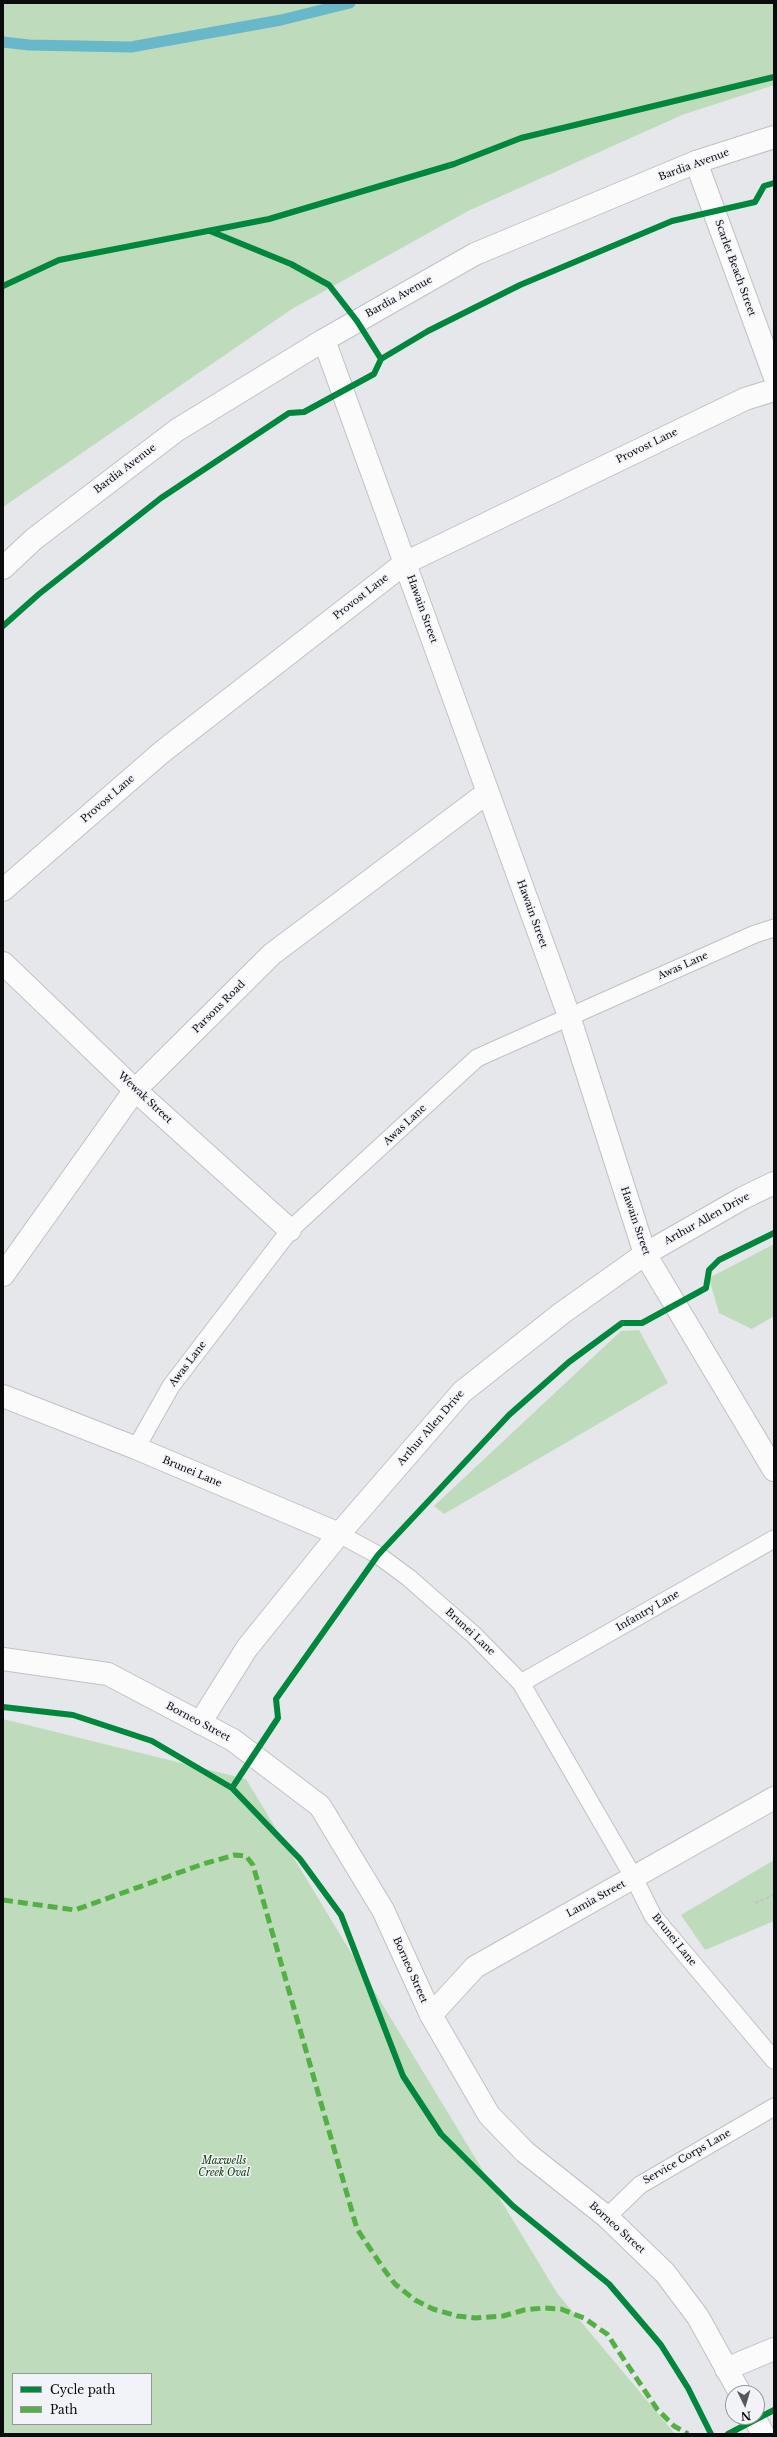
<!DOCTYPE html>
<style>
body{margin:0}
#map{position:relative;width:777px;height:2437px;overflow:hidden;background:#e5e7ea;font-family:"Libre Baskerville",serif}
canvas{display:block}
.frame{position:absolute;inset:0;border:4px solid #0b0b0d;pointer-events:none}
.legend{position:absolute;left:12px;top:2373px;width:140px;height:52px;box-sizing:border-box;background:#f1f3f8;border:1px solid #95969a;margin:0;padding:5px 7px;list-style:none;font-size:12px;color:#0b0b0d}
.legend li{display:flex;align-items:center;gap:8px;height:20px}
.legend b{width:20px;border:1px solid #95969a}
.north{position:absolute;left:725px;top:2385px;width:40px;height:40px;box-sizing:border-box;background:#f1f3f8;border:1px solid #95969a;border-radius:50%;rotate:175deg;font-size:11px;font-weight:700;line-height:16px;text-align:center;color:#0b0b0d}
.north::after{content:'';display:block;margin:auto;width:14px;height:18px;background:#57585a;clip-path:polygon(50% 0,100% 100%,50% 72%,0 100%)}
</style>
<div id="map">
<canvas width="777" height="2437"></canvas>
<div class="frame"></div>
<ul class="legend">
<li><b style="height:5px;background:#00873e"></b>Cycle path</li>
<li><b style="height:5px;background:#54b044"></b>Path</li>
</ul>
<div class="north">N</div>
</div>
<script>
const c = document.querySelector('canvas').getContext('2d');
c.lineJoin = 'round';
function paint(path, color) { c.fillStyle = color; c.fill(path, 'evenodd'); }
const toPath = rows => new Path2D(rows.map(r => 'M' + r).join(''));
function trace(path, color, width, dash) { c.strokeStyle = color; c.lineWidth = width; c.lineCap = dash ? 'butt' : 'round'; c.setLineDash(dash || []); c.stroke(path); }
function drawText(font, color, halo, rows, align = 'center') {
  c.font = font + ' "Libre Baskerville",serif'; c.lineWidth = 3; c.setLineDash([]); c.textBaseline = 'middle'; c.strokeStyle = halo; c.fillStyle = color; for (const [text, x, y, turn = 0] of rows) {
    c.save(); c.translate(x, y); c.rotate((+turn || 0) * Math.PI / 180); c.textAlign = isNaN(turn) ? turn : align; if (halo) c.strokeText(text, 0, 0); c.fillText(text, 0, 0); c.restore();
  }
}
paint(toPath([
 [3,3,774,3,774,85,682,115,468,211,292,309,3,507],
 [774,1244,774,1316,752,1329,719,1313,709,1278],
 [639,1330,668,1383,444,1514,434,1506,621,1331],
 [3,1719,246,1779,557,2293,675,2434,3,2434],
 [13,2374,151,2374,151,2424,13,2424],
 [774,1860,774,1921,705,1950,681,1915]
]), '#bedcbc');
trace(toPath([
 [3,42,29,45,131,47,281,20,350,3]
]), '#68b8ca', 11);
const service = toPath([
 [136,1448,171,1386,290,1230,477,1058,755,934,774,928],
 [339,1534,378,1555,409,1578,474,1635,521,1683,634,1878,653,1916,774,2060],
 [521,1683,774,1539],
 [607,2217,640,2185,774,2107]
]);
const minor = toPath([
 [696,162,774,375],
 [324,340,569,1016,645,1254,774,1470],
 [3,890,162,752,405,563,745,399,774,390],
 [3,963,135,1090,290,1230],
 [3,1275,135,1090,272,954,488,792],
 [3,1396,136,1448,339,1534],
 [200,1723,247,1648,339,1534,462,1392,562,1313,645,1254,743,1198,774,1183],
 [431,2015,475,1967,774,1798],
 [726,2369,774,2349]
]);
const tertiary = toPath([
 [3,568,34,539,177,430,324,340,475,254,696,162,774,137],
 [3,1659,108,1674,233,1740,320,1806,383,1910,431,2015,489,2115,525,2152,607,2217,665,2273,698,2317,740,2393],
 [754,2417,763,2434]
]);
trace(service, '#c0c1c3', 19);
trace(minor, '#c0c1c3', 24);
trace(tertiary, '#c0c1c3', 24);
trace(toPath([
 [755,1903,774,1895]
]), '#c5c5c6', 2.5, [4, 2]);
trace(service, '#fbfbfc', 17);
trace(minor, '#fbfbfc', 22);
trace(tertiary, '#fbfbfc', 22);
trace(toPath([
 [3,1900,75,1910,203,1864,235,1855,246,1856,253,1865,357,2229,383,2268,395,2284,415,2300,433,2309,457,2316,475,2318,503,2316,524,2310,544,2308,561,2309,584,2318,607,2334,657,2409,674,2426,688,2434]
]), '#54b044', 5, [10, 5]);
trace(toPath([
 [210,231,291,264,329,285,357,321,381,359],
 [3,286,59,260,269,219,454,164,521,138,774,77],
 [3,626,39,594,161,498,289,413,304,412,374,374,381,359,428,331,520,285,672,221,755,202,764,186,774,183],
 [3,1707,73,1715,152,1741,232,1788,300,1859,341,1915,403,2076,441,2134,513,2206,609,2284,661,2345,688,2388,711,2434],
 [232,1788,278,1718,276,1699,378,1555,509,1415,569,1362,622,1323,642,1323,706,1288,709,1270,719,1260,774,1233],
 [728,2434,774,2410]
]), '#00873e', 6);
drawText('10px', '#0b0b0d', '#f1f3f8', [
 ["Bardia Avenue",694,165,-20],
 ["Scarlet Beach Street",735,268,70],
 ["Bardia Avenue",399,297,-29],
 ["Provost Lane",647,446,-26],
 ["Bardia Avenue",125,469,-37],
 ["Provost Lane",361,597,-38],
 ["Hawain Street",422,609,70],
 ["Provost Lane",108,799,-41],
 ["Hawain Street",532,914,70],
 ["Awas Lane",683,966,-24],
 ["Parsons Road",219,1007,-45],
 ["Wewak Street",145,1098,43],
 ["Awas Lane",405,1125,-43],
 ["Arthur Allen Drive",707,1219,-29],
 ["Hawain Street",635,1221,71],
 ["Awas Lane",188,1364,-53],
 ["Arthur Allen Drive",431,1428,-49],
 ["Brunei Lane",192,1472,23],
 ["Infantry Lane",648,1611,-30],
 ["Brunei Lane",470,1632,43],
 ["Borneo Street",198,1722,28],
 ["Lamia Street",596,1899,-29],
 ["Brunei Lane",674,1940,51],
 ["Borneo Street",410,1970,66],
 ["Service Corps Lane",687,2157,-30],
 ["Borneo Street",617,2228,42]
]);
drawText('italic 10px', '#0b3b05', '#f1f3f8', [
 ["Maxwells",224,2161],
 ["Creek Oval",224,2173]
]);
</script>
